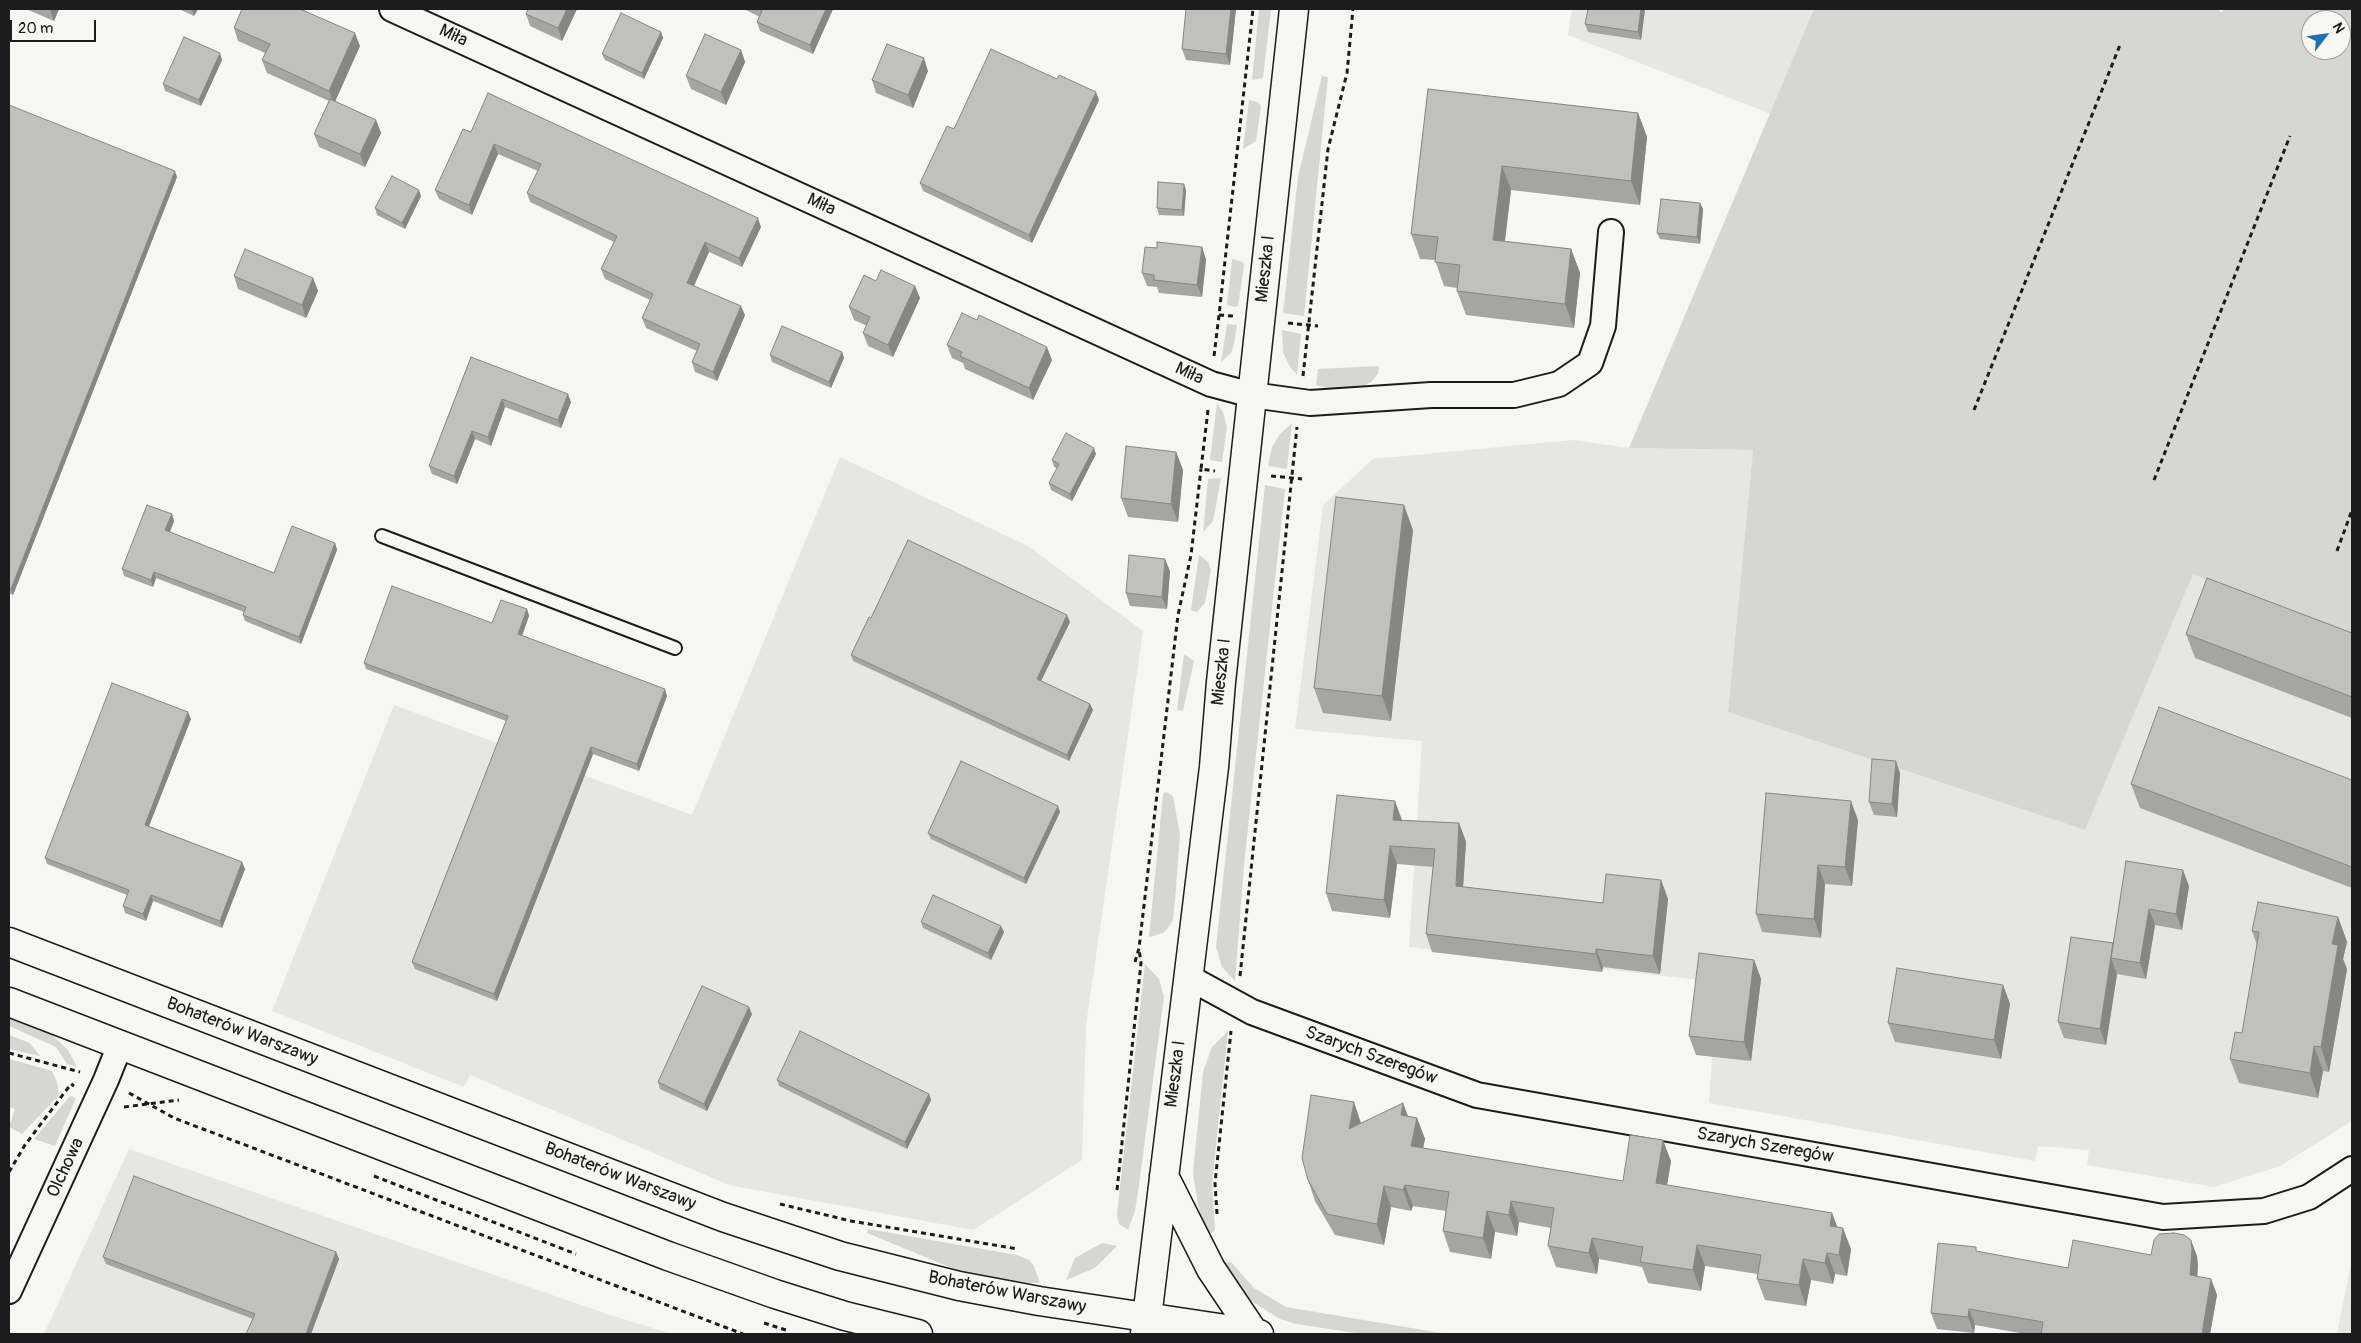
<!DOCTYPE html>
<meta charset="utf-8">
<style>
body{margin:0}
#map{position:relative;width:2361px;height:1343px;overflow:hidden;background:#f6f6f2;font-family:Pangolin,sans-serif}
canvas{display:block}
.frame{position:absolute;inset:0;border:10px solid #1c1c1c;pointer-events:none}
.north{position:absolute;left:2301px;top:10px;width:50px;height:50px;box-sizing:border-box;background:#f6f6f2;border:1px solid #9f9f9c;border-radius:50%;rotate:60deg;font-size:14px;font-weight:700;line-height:20px;text-align:center;color:#1c1c1c}
.north::after{content:'';display:block;margin:auto;width:18px;height:22px;background:#1f6fb2;clip-path:polygon(50% 0,100% 100%,50% 72%,0 100%)}
.scale{position:absolute;left:10px;top:20px;width:86px;height:22px;box-sizing:border-box;border:2px solid #1c1c1c;border-top:0;padding-left:6px;font-size:15px;line-height:18px;white-space:nowrap;color:#1c1c1c;-webkit-text-stroke:4px #f6f6f2;paint-order:stroke}
</style>
<div id="map">
<canvas width="2361" height="1343"></canvas>
<div class="frame"></div>
<div class="north">N</div>
<div class="scale">20 m</div>
</div>
<script>
const c = document.querySelector('canvas').getContext('2d');
c.lineJoin = 'round';
function paint(path, color) { c.fillStyle = color; c.fill(path, 'evenodd'); }
const toPath = rows => new Path2D(rows.map(r => 'M' + r).join(''));
function trace(path, color, width, dash) { c.strokeStyle = color; c.lineWidth = width; c.lineCap = dash ? 'butt' : 'round'; c.setLineDash(dash || []); c.stroke(path); }
function drawText(font, color, halo, rows, align = 'center') {
  c.font = font + ' Pangolin,sans-serif'; c.lineWidth = 4.5; c.setLineDash([]); c.textBaseline = 'middle'; c.strokeStyle = halo; c.fillStyle = color; for (const [text, x, y, turn = 0] of rows) {
    c.save(); c.translate(x, y); c.rotate((+turn || 0) * Math.PI / 180); c.textAlign = isNaN(turn) ? turn : align; if (halo) c.strokeText(text, 0, 0); c.fillText(text, 0, 0); c.restore();
  }
}
paint(toPath([
 [1572,9,1814,9,1771,114,1568,35],
 [1573,440,1629,448,1753,450,1728,712,2085,830,2193,573,2352,641,2352,1121,2280,1166,2214,1187,2087,1165,2089,1150,2038,1146,2035,1161,1709,1103,1717,982,1409,947,1422,741,1295,729,1323,505,1373,459],
 [840,457,1028,546,1143,631,1086,1025,1082,1160,973,1230,729,1185,470,1075,464,1087,272,1011,394,705,692,815],
 [129,1149,613,1316,672,1334,44,1334],
 [2352,1259,2352,1334,2337,1334]
]), '#e6e6e2');
paint(toPath([
 [1259,9,1271,9,1263,78,1252,80],
 [1814,9,2216,9,2222,12,2224,9,2352,9,2352,641,2193,574,2085,830,1728,712,1753,450,1629,448],
 [2311,20,2341,20,2341,50,2311,50],
 [1322,76,1328,77,1304,316,1283,313,1298,177],
 [1249,100,1258,102,1261,106,1256,141,1243,149],
 [1232,259,1243,262,1244,266,1238,306,1235,307,1227,305],
 [1227,324,1237,325,1234,344,1231,353,1221,362],
 [1282,330,1301,334,1297,375,1290,367,1283,352],
 [1379,366,1378,374,1371,382,1363,386,1328,388,1316,385,1318,369],
 [1217,403,1223,412,1227,427,1222,462,1210,460],
 [1292,423,1287,469,1268,466,1272,447,1280,434],
 [1221,478,1213,521,1203,532,1208,479],
 [1265,485,1285,489,1244,865,1235,981,1222,967,1216,947],
 [1199,555,1208,562,1211,570,1205,603,1197,612,1191,610],
 [1184,654,1194,661,1183,711,1177,710],
 [1166,792,1173,796,1180,835,1175,900,1173,920,1168,928,1163,933,1149,937,1163,794],
 [1145,964,1159,979,1164,997,1139,1185,1135,1211,1128,1230,1119,1224,1117,1214],
 [9,1018,51,1034,68,1050,77,1067,67,1064,56,1047,9,1026],
 [1228,1031,1212,1183,1215,1230,1207,1237,1198,1205,1193,1173,1203,1072,1212,1047],
 [9,1035,30,1043,40,1056,9,1049],
 [9,1059,52,1071,57,1082,59,1095,22,1134,9,1127,15,1109,9,1107],
 [70,1096,76,1098,55,1146,34,1139],
 [868,1229,1017,1255,1029,1260,1034,1266,1040,1283,1025,1283,959,1271,867,1233],
 [1102,1243,1117,1246,1095,1268,1066,1280,1075,1258],
 [1223,1262,1231,1262,1254,1288,1286,1307,1447,1334,1363,1334,1296,1324,1280,1319,1245,1297,1219,1264]
]), '#d6d6d2');
const service = toPath([
 [382,536,675,648]
]);
const minor = toPath([
 [392,9,1211,384,1252,395,1310,403,1431,395,1514,395,1559,384,1590,363,1603,326,1611,232],
 [1188,977,1252,1012,1477,1095,2163,1217,2264,1211,2309,1197,2352,1169],
 [9,1291,106,1080,120,1045]
]);
const tertiary = toPath([
 [9,942,723,1217,840,1256,959,1286,1039,1301,1259,1334],
 [9,1002,668,1256,775,1294,845,1316,918,1334],
 [1164,1176,1211,1269,1254,1333],
 [1145,1334,1214,767,1221,682,1294,9]
]);
trace(service, '#1c1c1c', 16);
trace(minor, '#1c1c1c', 28);
trace(tertiary, '#1c1c1c', 31);
trace(toPath([
 [1233,316,1219,315,1253,9],
 [1288,323,1318,326],
 [1214,356,1219,315],
 [1303,376,1328,149,1347,73,1353,9],
 [1208,410,1201,469,1215,471],
 [1974,410,2120,45],
 [1271,476,1302,479],
 [2154,480,2290,136],
 [2337,551,2352,510],
 [1135,962,1139,948,1178,615,1191,555,1201,469],
 [1240,976,1297,427],
 [9,1053,80,1072],
 [129,1093,174,1118,743,1334],
 [124,1107,179,1100],
 [9,1172,25,1145,71,1084,74,1086],
 [374,1176,576,1254],
 [1117,1190,1141,963,1139,949],
 [780,1204,851,1221,1018,1249],
 [1217,1214,1215,1183,1231,1031],
 [764,1323,789,1331]
]), '#1c1c1c', 3, [5, 4]);
trace(service, '#f6f6f2', 12);
trace(minor, '#f6f6f2', 24);
trace(tertiary, '#f6f6f2', 28);
paint(toPath([
 [26,9,59,9,54,21],
 [179,9,198,9,194,16],
 [577,9,562,41,530,26,526,14],
 [744,9,833,9,813,54,760,31,757,22,760,17],
 [1186,9,1236,9,1230,65,1186,60,1182,49],
 [1645,9,1641,40,1588,32,1585,24],
 [234,28,360,46,335,101,376,120,381,133,365,167,319,147,314,134,329,101,267,73,262,60,265,53,238,41],
 [661,32,663,38,644,79,605,60,602,54],
 [741,50,745,62,726,105,691,89,686,76],
 [222,60,201,106,165,91,163,84],
 [928,71,913,108,876,93,872,80],
 [1057,79,1099,100,1032,243,923,191,920,183,954,129],
 [1428,89,1638,113,1647,137,1640,205,1511,190,1505,241,1571,249,1580,273,1574,328,1466,315,1457,291,1457,288,1444,286,1435,260,1420,259,1411,234],
 [9,105,177,177,13,595,9,593],
 [471,132,761,227,742,267,709,252,694,286,745,315,717,381,695,372,692,362,697,351,646,328,642,318,650,300,605,279,601,269,614,242,530,202,527,193,538,171,498,154,472,215,439,199,435,190],
 [1186,190,1184,216,1159,215,1157,208],
 [421,196,405,229,377,215,375,208],
 [1700,203,1703,209,1700,244,1660,239,1657,233],
 [1202,247,1206,260,1202,297,1159,293,1157,287,1147,286,1142,273,1157,248],
 [234,276,313,278,318,291,306,318,238,289],
 [876,281,915,286,920,298,893,357,868,346,863,333,867,326,854,320,849,307],
 [947,345,1052,360,1033,400,965,369,963,363,952,358],
 [842,352,844,358,831,388,772,362,770,355],
 [471,357,571,402,561,428,505,407,491,446,475,439,457,484,432,474,429,466],
 [1176,452,1183,470,1178,522,1128,517,1121,498],
 [1096,454,1072,501,1051,490,1049,483,1057,468,1054,467,1052,460],
 [172,514,174,521,170,532,274,573,335,543,337,550,301,644,245,621,243,615,244,612,156,578,153,587,124,576,122,569],
 [1413,530,1391,721,1323,713,1314,688],
 [1170,571,1167,609,1130,606,1126,593],
 [527,609,529,616,522,636,667,696,639,771,593,754,497,1001,415,969,412,962,506,721,366,669,364,663,492,623],
 [871,618,1070,622,1041,681,1090,704,1093,710,1069,761,853,661,851,655],
 [2352,633,2352,718,2195,658,2186,634],
 [191,719,149,826,242,862,245,869,222,928,153,901,146,921,125,913,123,906,127,895,47,864,45,858],
 [1900,773,1897,817,1874,815,1869,802],
 [2352,780,2352,888,2140,808,2131,784],
 [1060,812,1026,884,931,839,928,833],
 [1402,820,1459,823,1466,842,1463,887,1603,903,1661,880,1668,899,1660,974,1603,967,1602,972,1432,952,1426,934,1433,867,1397,864,1390,918,1332,911,1326,893],
 [1858,820,1852,886,1825,884,1821,938,1762,932,1756,914],
 [2126,861,2189,886,2182,930,2155,925,2146,979,2117,974,2106,1045,2064,1038,2058,1022,2113,944],
 [2338,917,2347,942,2343,959,2347,969,2329,1072,2323,1071,2318,1098,2239,1083,2230,1059,2242,1033,2257,945,2252,931],
 [921,922,1001,926,1004,932,991,960,923,928],
 [1754,960,1761,979,1751,1061,1696,1055,1689,1036],
 [2003,985,2010,1004,2001,1059,1895,1042,1888,1023],
 [752,1014,707,1111,660,1089,658,1082],
 [777,1080,929,1094,931,1100,907,1149,779,1086],
 [1408,1116,1417,1118,1425,1139,1423,1148,1623,1181,1671,1161,1667,1185,1832,1213,1837,1227,1851,1249,1847,1276,1835,1274,1833,1284,1811,1280,1806,1306,1765,1300,1757,1279,1758,1274,1705,1266,1701,1291,1648,1283,1642,1267,1599,1259,1597,1274,1556,1267,1548,1246,1551,1228,1519,1222,1517,1236,1495,1232,1491,1259,1450,1252,1443,1231,1446,1211,1413,1206,1411,1211,1391,1207,1384,1245,1335,1235,1315,1201,1308,1180],
 [336,1252,339,1259,311,1334,246,1334,253,1319,106,1264,103,1257],
 [1978,1252,2068,1268,2151,1255,2197,1256,2198,1266,2197,1277,2211,1279,2217,1295,2210,1334,2025,1334,1975,1325,1974,1333,1937,1329,1931,1313]
]), '#a5a5a3');
paint(toPath([
 [51,9,59,9,54,21,50,10],
 [192,9,198,9,194,16],
 [567,9,577,9,562,41,558,28],
 [826,9,833,9,813,54,810,45],
 [1231,9,1236,9,1230,65,1226,54],
 [1641,9,1645,9,1641,40,1638,32],
 [661,32,663,38,644,79,642,73],
 [355,33,360,46,334,104,329,91],
 [741,50,745,62,726,105,721,92],
 [220,53,222,60,201,106,199,100],
 [924,58,928,71,913,108,908,95],
 [1096,92,1099,100,1032,243,1029,235],
 [1638,113,1647,137,1640,205,1631,181],
 [376,120,381,133,365,167,360,154],
 [494,144,498,154,472,215,469,205],
 [1502,166,1511,190,1502,264,1493,240],
 [175,171,177,177,13,595,11,589],
 [1184,184,1186,190,1184,216,1182,210],
 [419,190,421,196,405,229,402,223],
 [1700,203,1703,209,1700,244,1697,237],
 [758,218,761,227,742,267,739,258],
 [705,242,709,252,691,292,687,283],
 [1202,247,1206,260,1202,297,1197,285],
 [1571,249,1580,273,1574,328,1565,304],
 [313,278,318,291,306,318,302,305],
 [915,286,920,298,893,357,888,345],
 [741,306,745,315,717,381,713,372],
 [1047,347,1052,360,1033,400,1029,388],
 [842,352,844,358,831,388,829,382],
 [568,394,571,402,561,428,558,420],
 [502,399,505,407,491,446,488,437],
 [472,431,475,439,457,484,454,476],
 [1094,448,1096,454,1072,501,1070,494],
 [1176,452,1183,470,1178,522,1171,504],
 [1404,505,1413,530,1391,721,1382,696],
 [172,514,174,521,168,536,165,530],
 [335,543,337,550,301,644,299,637],
 [1165,559,1170,571,1167,609,1162,597],
 [154,572,156,578,153,587,151,580],
 [527,609,529,616,520,641,518,634],
 [1067,615,1070,622,1039,685,1037,679],
 [665,689,667,696,639,771,637,764],
 [1090,704,1093,710,1069,761,1067,755],
 [188,712,191,719,147,831,145,825],
 [591,747,593,754,497,1001,494,994],
 [1896,761,1900,773,1897,817,1892,804],
 [1395,801,1402,820,1400,838,1393,820],
 [1851,801,1858,820,1852,886,1845,867],
 [1058,806,1060,812,1026,884,1024,878],
 [1459,823,1466,842,1462,904,1456,886],
 [1390,846,1397,864,1390,918,1384,900],
 [242,862,245,869,222,928,220,921],
 [1818,865,1825,884,1821,938,1814,919],
 [2183,870,2189,886,2182,930,2176,914],
 [1661,880,1668,899,1660,974,1653,956],
 [151,895,153,901,146,921,143,914],
 [2149,909,2155,925,2146,979,2140,963],
 [2338,917,2347,942,2343,959,2347,969,2329,1072,2321,1047,2332,944],
 [1001,926,1004,932,991,960,988,953],
 [1596,949,1603,967,1602,972,1596,954],
 [2111,958,2117,974,2106,1045,2100,1029],
 [1754,960,1761,979,1751,1061,1744,1042],
 [2003,985,2010,1004,2001,1059,1994,1040],
 [749,1007,752,1014,707,1111,704,1104],
 [2314,1046,2323,1071,2318,1098,2310,1073],
 [929,1094,931,1100,907,1149,905,1142],
 [1354,1102,1361,1123,1349,1129],
 [1403,1103,1411,1124,1401,1115],
 [1417,1118,1425,1139,1419,1167,1411,1146],
 [1663,1140,1671,1161,1664,1204,1656,1183],
 [1405,1185,1413,1206,1411,1211,1403,1190],
 [1384,1186,1391,1207,1384,1245,1377,1224],
 [1511,1201,1519,1222,1517,1236,1509,1215],
 [1487,1211,1495,1232,1491,1259,1483,1238],
 [1832,1213,1840,1234,1830,1226],
 [1843,1228,1851,1249,1847,1276,1839,1255],
 [1592,1238,1599,1259,1597,1274,1589,1253],
 [2191,1240,2197,1256,2198,1266,2196,1292,2190,1275],
 [1697,1245,1705,1266,1701,1291,1693,1270],
 [336,1252,339,1259,311,1334,306,1334],
 [1827,1253,1835,1274,1833,1284,1825,1263],
 [1803,1259,1811,1280,1806,1306,1799,1285],
 [2211,1279,2217,1295,2210,1334,2202,1334],
 [1969,1309,1975,1325,1974,1333,1968,1317]
]), '#868684');
const building = toPath([
 [242,9,300,9,355,33,329,91,262,60,270,44,234,28,242,9],
 [528,9,567,9,558,28,526,14,528,9],
 [759,9,826,9,810,45,757,22,762,11,759,9],
 [1186,9,1231,9,1226,54,1182,49,1186,9],
 [1588,9,1641,9,1638,32,1585,24,1588,9],
 [621,13,661,32,642,73,602,54,621,13],
 [705,34,741,50,721,92,686,76,705,34],
 [184,37,220,53,199,100,163,84,184,37],
 [887,44,924,58,908,95,872,80,887,44],
 [991,49,1057,79,1059,75,1096,92,1029,235,920,183,947,126,954,129,991,49],
 [1428,89,1638,113,1631,181,1502,166,1493,240,1571,249,1565,304,1457,291,1460,265,1435,262,1438,237,1411,234,1428,89],
 [488,93,758,218,739,258,705,242,687,283,741,306,713,372,692,362,700,344,642,318,653,294,601,269,617,236,527,193,541,164,494,144,469,205,435,190,463,129,471,132,488,93],
 [330,99,376,120,360,154,314,134,330,99],
 [9,105,175,171,11,589,9,588,9,105],
 [392,176,419,190,402,223,375,208,392,176],
 [1158,182,1184,184,1182,210,1157,208,1158,182],
 [1661,199,1700,203,1697,237,1657,233,1661,199],
 [1157,242,1202,247,1197,285,1154,280,1154,275,1142,273,1145,247,1157,248,1157,242],
 [245,249,313,278,302,305,234,276,245,249],
 [881,270,915,286,888,345,863,333,870,317,849,307,864,275,876,281,881,270],
 [962,313,977,320,979,315,1047,347,1029,388,960,356,962,352,947,345,962,313],
 [782,326,842,352,829,382,770,355,782,326],
 [471,357,568,394,558,420,502,399,488,437,472,431,454,476,429,466,471,357],
 [1066,433,1094,448,1070,494,1049,483,1059,464,1052,460,1066,433],
 [1126,446,1176,452,1171,504,1121,498,1126,446],
 [1336,497,1404,505,1382,696,1314,688,1336,497],
 [147,505,172,514,165,530,274,573,292,526,335,543,299,637,243,615,246,607,154,572,151,580,122,569,147,505],
 [908,540,1067,615,1037,679,1090,704,1067,755,851,655,869,617,871,618,908,540],
 [1129,555,1165,559,1162,597,1126,593,1129,555],
 [2207,578,2352,633,2352,697,2186,634,2207,578],
 [392,586,492,623,501,600,527,609,518,634,665,689,637,764,591,747,494,994,412,962,508,716,364,663,392,586],
 [112,683,188,712,145,825,242,862,220,921,151,895,143,914,123,906,129,890,45,858,112,683],
 [2159,707,2352,780,2352,867,2131,784,2159,707],
 [1872,759,1896,761,1892,804,1869,802,1872,759],
 [961,761,1058,806,1024,878,928,833,961,761],
 [1766,793,1851,801,1845,867,1818,865,1814,919,1756,914,1766,793],
 [1337,795,1395,801,1393,820,1459,823,1456,886,1603,903,1606,874,1661,880,1653,956,1596,949,1596,954,1426,934,1435,849,1390,846,1384,900,1326,893,1337,795],
 [2126,861,2183,870,2176,914,2149,909,2140,963,2111,958,2126,861],
 [933,895,1001,926,988,953,921,922,933,895],
 [2258,902,2338,917,2332,944,2338,945,2321,1047,2314,1046,2310,1073,2230,1059,2235,1032,2242,1033,2259,932,2252,931,2258,902],
 [2071,937,2113,943,2100,1029,2058,1022,2071,937],
 [1699,953,1754,960,1744,1042,1689,1036,1699,953],
 [1897,968,2003,985,1994,1040,1888,1023,1897,968],
 [702,986,749,1007,704,1104,658,1082,702,986],
 [800,1031,929,1094,905,1142,777,1080,800,1031],
 [1311,1095,1354,1102,1349,1129,1403,1103,1401,1115,1417,1118,1411,1146,1623,1181,1630,1135,1663,1140,1656,1183,1832,1213,1830,1226,1843,1228,1839,1255,1827,1253,1825,1263,1803,1259,1799,1285,1757,1279,1761,1255,1697,1245,1693,1270,1640,1262,1643,1247,1592,1238,1589,1253,1548,1246,1554,1208,1511,1201,1509,1215,1487,1211,1483,1238,1443,1231,1449,1192,1405,1185,1403,1190,1384,1186,1377,1224,1327,1214,1308,1180,1302,1158,1311,1095],
 [134,1176,336,1252,306,1334,246,1334,255,1314,103,1257,134,1176],
 [2174,1233,2184,1235,2191,1240,2192,1250,2190,1275,2211,1279,2202,1334,2041,1334,2043,1322,1969,1309,1968,1317,1931,1313,1938,1243,1976,1247,1976,1251,2068,1268,2073,1240,2151,1255,2154,1240,2159,1234,2174,1233]
]);
paint(building, '#c0c0bd');
trace(building, '#868684', 1);
drawText('18px', '#1c1c1c', '#f6f6f2', [
 ["Miła",453,36,25],
 ["Miła",821,205,25],
 ["Mieszka I",1266,269,-84],
 ["Miła",1189,374,25],
 ["Mieszka I",1222,672,-84],
 ["Bohaterów Warszawy",242,1032,21],
 ["Szarych Szeregów",1371,1056,20],
 ["Mieszka I",1176,1074,-83],
 ["Szarych Szeregów",1765,1146,10],
 ["Olchowa",66,1168,-65],
 ["Bohaterów Warszawy",620,1177,21],
 ["Bohaterów Warszawy",1007,1293,11]
]);
</script>
